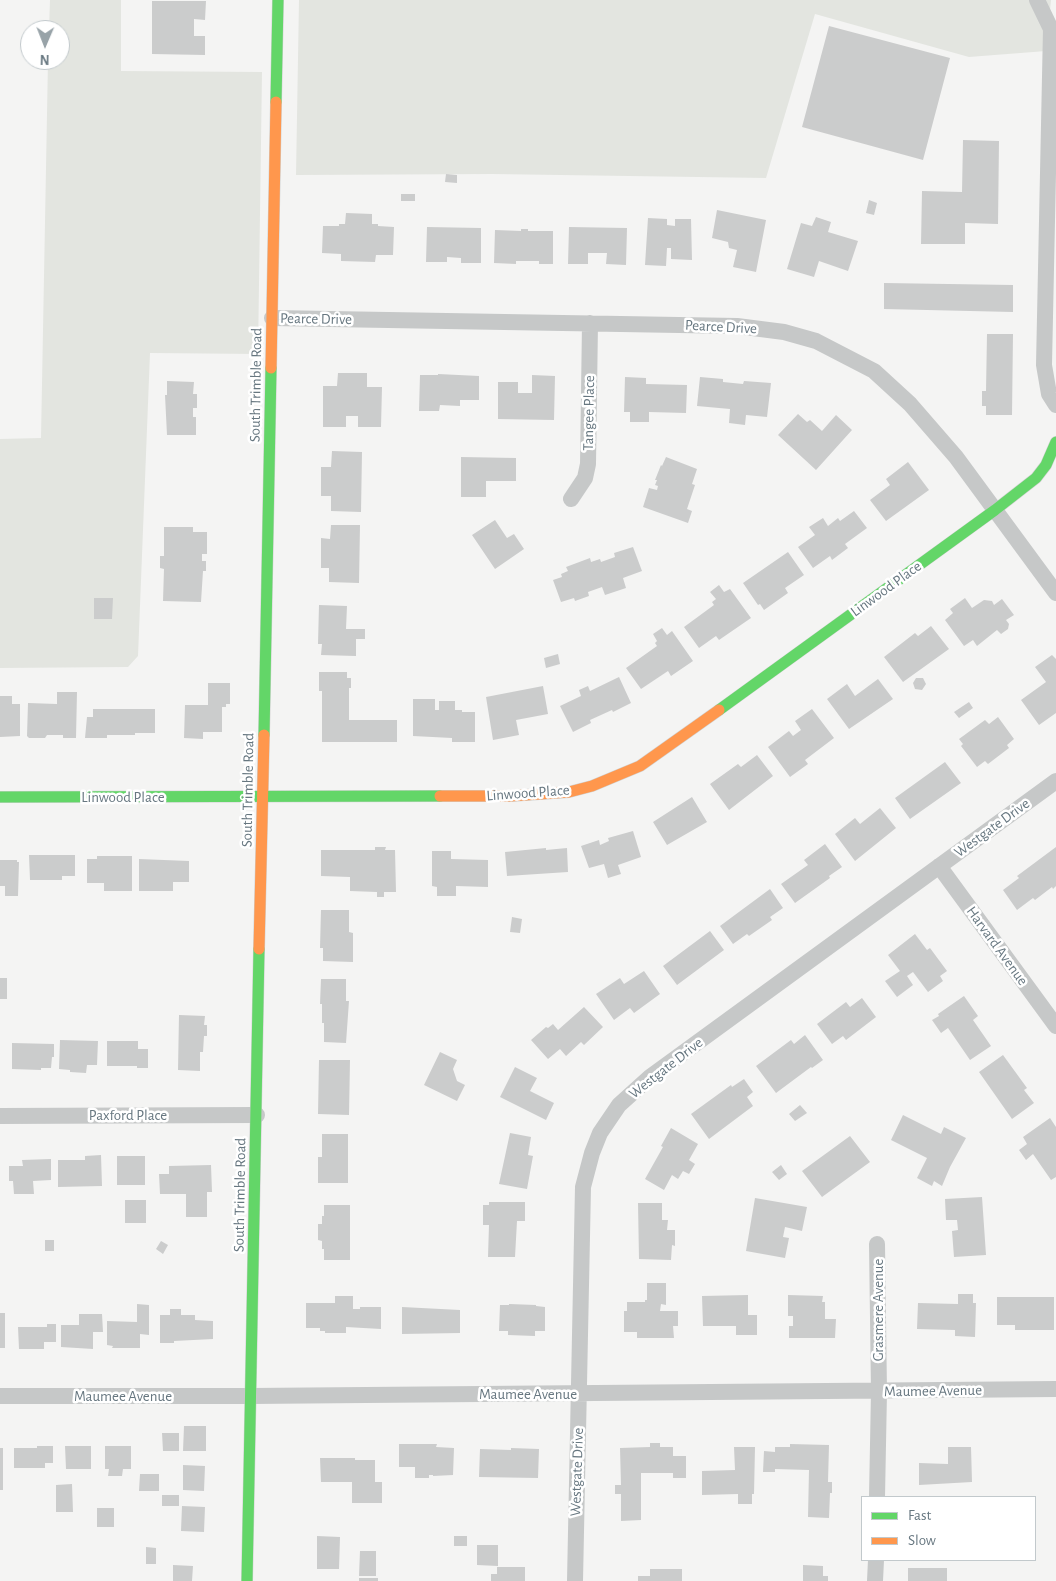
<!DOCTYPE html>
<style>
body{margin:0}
#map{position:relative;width:1056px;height:1581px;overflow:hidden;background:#f4f4f3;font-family:"Alegreya Sans",sans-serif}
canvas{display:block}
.legend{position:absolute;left:861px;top:1496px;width:175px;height:65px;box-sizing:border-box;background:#fff;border:1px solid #c2c9cc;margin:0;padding:6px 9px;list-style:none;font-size:15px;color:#677780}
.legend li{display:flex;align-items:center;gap:10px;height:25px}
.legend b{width:25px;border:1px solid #c2c9cc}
.north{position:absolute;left:20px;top:20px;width:50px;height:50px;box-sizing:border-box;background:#fff;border:1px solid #c2c9cc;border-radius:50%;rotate:181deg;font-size:14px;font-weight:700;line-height:20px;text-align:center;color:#677780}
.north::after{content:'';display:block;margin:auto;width:18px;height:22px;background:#98a3a8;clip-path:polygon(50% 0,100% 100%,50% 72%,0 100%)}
</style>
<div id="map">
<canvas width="1056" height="1581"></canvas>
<ul class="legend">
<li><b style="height:6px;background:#63d668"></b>Fast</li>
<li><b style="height:6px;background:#ff974d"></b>Slow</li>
</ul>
<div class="north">N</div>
</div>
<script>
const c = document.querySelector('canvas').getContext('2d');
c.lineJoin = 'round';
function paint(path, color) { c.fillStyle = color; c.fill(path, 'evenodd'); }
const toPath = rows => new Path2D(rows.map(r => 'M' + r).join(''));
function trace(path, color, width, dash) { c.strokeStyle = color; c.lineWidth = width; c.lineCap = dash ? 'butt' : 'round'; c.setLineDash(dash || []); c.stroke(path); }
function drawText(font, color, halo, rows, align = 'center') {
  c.font = font + ' "Alegreya Sans",sans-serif'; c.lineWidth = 5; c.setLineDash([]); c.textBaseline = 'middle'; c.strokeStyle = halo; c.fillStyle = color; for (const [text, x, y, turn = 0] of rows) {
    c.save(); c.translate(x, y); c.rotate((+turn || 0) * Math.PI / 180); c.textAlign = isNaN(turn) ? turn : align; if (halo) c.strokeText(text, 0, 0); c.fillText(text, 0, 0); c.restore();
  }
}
paint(toPath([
 [50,0,121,0,121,71,262,72,258,354,150,353,138,656,128,667,0,668,0,439,41,438,48,60,60,60,60,30,49,30],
 [299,0,1051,0,1046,51,969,57,815,14,766,178,492,174,296,175]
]), '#e3e5e0');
paint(toPath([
 [152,1,206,1,205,20,194,19,194,36,205,36,205,55,152,54],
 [829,26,950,58,923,160,802,127],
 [963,140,999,141,998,224,965,223,965,244,921,244,922,191,962,192],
 [446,174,457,175,457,183,445,182],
 [401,194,415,194,415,201,401,201],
 [869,200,877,203,874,215,866,213],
 [717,210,766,220,756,272,733,267,737,250,729,248,728,242,712,238],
 [346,213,372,214,372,224,378,224,378,226,394,227,393,255,376,255,375,262,341,261,341,254,322,253,323,226,339,226,339,224,345,224],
 [816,217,831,222,828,232,858,241,848,271,819,261,814,277,787,269,801,223,812,226],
 [648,218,667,219,667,225,675,226,675,219,691,219,692,260,671,259,671,248,667,248,666,266,645,265],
 [427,227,481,228,481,263,461,263,461,258,447,257,447,262,426,262],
 [569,227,627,228,626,265,606,264,607,253,588,253,588,264,568,264],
 [521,229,528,229,528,231,553,231,553,264,539,264,539,261,516,261,516,264,494,263,495,230,521,231],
 [884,283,1013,285,1013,312,884,309],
 [987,334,1013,334,1012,415,986,415,986,406,982,406,982,391,986,391],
 [338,373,367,373,367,387,382,387,381,427,358,427,358,416,346,416,346,427,323,427,323,386,337,386],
 [438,374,479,376,479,400,460,400,460,406,440,405,439,411,419,411,420,375,438,375],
 [532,375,555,376,554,420,498,419,498,382,518,382,518,393,532,393],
 [625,377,646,378,646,384,687,385,686,413,649,412,649,422,630,422,630,412,624,412],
 [700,377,723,379,723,382,743,384,744,381,771,383,767,417,746,415,745,425,729,423,730,409,697,406],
 [167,381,194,382,193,394,197,394,197,408,193,408,193,417,196,417,196,435,167,435,165,395,167,395],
 [798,414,807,422,810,420,822,431,836,415,852,430,816,470,778,435],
 [332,451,362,452,361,512,331,511,331,496,321,496,321,467,331,467],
 [461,457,516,458,516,481,486,481,486,497,461,497],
 [666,457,697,469,692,484,695,485,687,509,692,511,688,523,643,507,649,488,657,490,658,486,655,485,657,480,655,480,661,465,662,466],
 [908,462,929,490,886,521,870,500,890,485,886,479],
 [854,511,867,528,845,544,848,548,832,560,830,556,813,568,798,547,815,535,809,527,823,518,828,526,838,518,840,521],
 [495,520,507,538,514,534,524,549,495,569,472,535],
 [331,525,360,525,359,583,329,582,329,568,321,568,321,538,330,539],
 [164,527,193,527,193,532,207,532,207,554,202,554,202,561,206,561,206,571,203,571,201,602,163,601,164,569,160,568,160,556,164,556],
 [633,547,642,571,623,578,626,588,605,595,602,587,588,592,589,596,575,601,574,598,561,602,553,580,562,577,561,574,568,571,566,567,590,558,591,562,600,559,601,562,615,557,614,553],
 [788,552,804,575,785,588,788,593,764,610,760,604,758,605,743,583],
 [719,585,724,592,730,589,751,618,719,640,716,636,699,648,684,627,714,605,712,602,716,599,710,592],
 [94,598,113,598,112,619,94,619],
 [965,598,972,608,984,600,992,601,994,605,1002,599,1014,615,1006,620,1009,624,1008,629,1001,634,997,630,977,646,973,640,964,646,945,620,953,613,950,609],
 [319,605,347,606,346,629,365,629,365,639,356,639,356,656,321,655,322,644,318,644],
 [931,626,949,649,903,682,884,657,915,633,918,636],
 [662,628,667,635,672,631,693,661,671,676,668,671,641,689,626,668,657,646,655,643,657,641,653,634],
 [558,654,560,664,546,668,544,658],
 [1052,655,1056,659,1056,713,1039,725,1021,700,1046,682,1035,667],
 [319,672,347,672,347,678,351,678,351,688,349,688,349,720,397,720,397,742,322,742,322,691,319,691],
 [619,677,631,703,613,712,612,710,590,720,591,723,573,732,560,706,581,696,579,690,588,686,590,691],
 [916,678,923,678,926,684,922,690,915,689,913,683],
 [878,679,893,699,849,729,827,699,847,684,855,696],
 [208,683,230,683,230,704,226,704,226,707,222,707,222,732,203,732,203,739,184,738,185,705,208,705],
 [543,686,548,714,516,720,519,735,493,740,486,697],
 [57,692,77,692,76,738,63,738,63,735,47,735,45,738,29,738,27,736,28,703,57,704],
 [0,696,12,696,12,704,20,704,20,736,0,737],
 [413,699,435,699,435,710,439,710,439,701,455,701,455,710,462,710,462,712,475,712,475,742,452,742,452,738,413,736],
 [969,702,973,708,959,718,954,712],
 [93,709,155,709,155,733,135,733,135,735,107,735,107,738,85,738,87,717,93,717],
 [812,709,834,738,805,760,808,764,790,777,768,747,789,731,793,736,801,730,795,721],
 [998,717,1014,739,1007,745,1009,748,988,764,985,761,977,767,961,746,963,744,959,739,985,720,989,724],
 [757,755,773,776,729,810,710,784,738,764,741,767],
 [945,762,961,783,910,819,895,798],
 [692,797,707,822,667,845,653,822],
 [880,808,896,828,855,861,835,834,855,818,860,824],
 [633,831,641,857,618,865,621,874,608,878,604,864,589,868,581,846,599,840,600,845,609,841,608,838],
 [825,844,842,867,829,876,830,878,795,903,781,884,808,865,804,860],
 [375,847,386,847,385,850,395,850,396,892,384,892,384,897,377,897,377,892,350,891,350,877,321,876,321,850,375,850],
 [1056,847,1056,886,1053,889,1052,887,1035,900,1033,898,1017,910,1003,890,1019,878,1017,876],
 [546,848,546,850,567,848,568,872,507,876,505,852],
 [432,851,451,851,451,859,488,860,488,887,456,886,456,896,437,896,437,887,432,886],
 [29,855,75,855,75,876,62,876,62,880,30,880],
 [97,856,132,856,132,891,104,891,104,883,87,883,87,859,97,859],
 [139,859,189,861,189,882,173,882,173,891,139,891],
 [0,860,17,860,17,862,19,862,18,896,5,896,5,886,0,886],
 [770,889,783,908,770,917,772,920,749,936,747,934,733,944,720,926],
 [321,910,349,910,349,932,353,933,353,962,323,961,323,948,320,948],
 [512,917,522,919,520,933,510,932],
 [710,931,724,950,677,985,663,966],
 [915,934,927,950,930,948,947,971,940,976,943,981,928,992,913,972,907,976,913,985,897,997,885,981,900,971,888,955],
 [644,971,660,994,634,1013,630,1008,614,1020,596,994,620,978,624,984],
 [0,978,7,978,7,999,0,999],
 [321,979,346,979,346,1001,349,1001,346,1043,324,1042,324,1023,322,1023,322,1004,320,1004],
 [964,996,978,1016,973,1020,991,1046,970,1060,948,1028,941,1033,932,1020,939,1016,938,1014],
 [862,998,876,1017,846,1040,843,1036,832,1044,817,1024,846,1002,850,1007],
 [584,1007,603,1027,584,1045,581,1042,566,1056,560,1049,548,1059,531,1040,546,1027,548,1028,553,1024,558,1030],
 [179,1015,205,1016,204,1025,207,1025,207,1036,204,1036,203,1052,200,1052,200,1071,178,1070],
 [805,1035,823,1060,812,1068,811,1067,776,1093,756,1066,791,1040,794,1044],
 [60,1040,98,1041,97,1065,87,1065,86,1073,70,1072,70,1070,59,1069],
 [107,1041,138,1041,138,1049,148,1049,148,1068,137,1068,137,1066,107,1066],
 [12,1043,54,1044,54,1057,52,1057,51,1068,41,1068,41,1070,12,1069],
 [440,1052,457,1060,453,1069,457,1081,465,1085,457,1101,424,1085],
 [1003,1055,1027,1088,1024,1090,1034,1103,1012,1119,979,1072],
 [319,1060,350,1060,349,1115,318,1114],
 [515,1067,537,1078,530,1091,554,1103,546,1120,500,1097],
 [744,1079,753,1092,747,1097,753,1106,709,1139,691,1114,731,1085,732,1087],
 [800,1105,807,1113,795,1121,789,1114],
 [903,1115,941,1134,944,1127,966,1138,950,1167,942,1186,934,1181,932,1186,917,1178,927,1158,891,1140],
 [1050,1118,1056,1127,1056,1177,1051,1180,1033,1154,1026,1160,1019,1150,1027,1144,1023,1137],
 [671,1128,698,1144,689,1160,695,1164,689,1174,683,1171,678,1179,672,1175,664,1190,645,1179,663,1147,661,1146],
 [510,1133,531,1137,528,1155,533,1156,527,1189,499,1184],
 [322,1134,348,1134,348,1183,318,1183,318,1157,322,1157],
 [850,1136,870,1162,822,1197,802,1171],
 [101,1155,102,1186,58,1187,58,1160,85,1160,85,1156],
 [117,1156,145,1156,145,1185,117,1185],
 [51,1159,51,1180,33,1181,34,1194,14,1194,13,1181,9,1181,9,1166,23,1166,22,1160],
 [211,1165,212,1192,207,1192,207,1217,186,1217,186,1194,160,1194,159,1174,169,1174,169,1166],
 [781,1165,787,1174,779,1180,772,1172],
 [982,1197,986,1255,954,1257,952,1231,958,1230,957,1220,946,1220,945,1199],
 [755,1198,807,1207,802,1231,785,1227,783,1237,789,1238,785,1258,746,1251],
 [125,1200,146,1200,146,1223,125,1223],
 [489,1202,525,1202,525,1221,517,1221,515,1257,488,1257,489,1225,483,1225,483,1205,489,1205],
 [638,1203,662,1203,662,1220,668,1220,667,1230,675,1230,675,1246,672,1245,671,1260,639,1259],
 [324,1205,350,1205,350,1260,324,1260,324,1249,322,1249,322,1241,318,1240,318,1224,322,1224,322,1216,324,1216],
 [45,1240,54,1240,54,1251,45,1251],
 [161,1241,168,1245,163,1254,156,1249],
 [647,1283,666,1283,666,1305,661,1304,660,1311,678,1311,678,1326,673,1326,674,1338,637,1338,637,1332,624,1332,624,1311,627,1311,627,1302,645,1302,645,1300,647,1300],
 [958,1294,973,1294,973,1303,976,1303,975,1337,955,1336,955,1330,917,1329,918,1303,958,1304],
 [748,1295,748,1315,757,1315,757,1335,736,1335,736,1326,703,1326,702,1296],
 [788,1295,823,1296,822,1302,825,1302,825,1319,836,1319,835,1338,789,1338,789,1326,793,1326,793,1316,788,1316],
 [335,1296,353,1296,353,1309,360,1309,360,1307,381,1307,381,1329,346,1327,346,1333,325,1333,325,1331,320,1331,320,1328,306,1328,306,1303,335,1303],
 [997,1297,1054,1297,1054,1330,1015,1330,1015,1325,997,1325],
 [137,1304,149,1305,149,1335,140,1334,140,1348,112,1348,113,1346,107,1345,107,1321,137,1322],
 [509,1304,536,1305,536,1306,545,1307,545,1331,535,1331,535,1336,508,1335,508,1331,499,1331,500,1305,509,1305],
 [402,1307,460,1310,460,1333,402,1334],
 [170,1309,181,1309,181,1315,195,1315,195,1320,213,1321,213,1339,174,1341,174,1343,160,1343,160,1315,170,1315],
 [0,1313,5,1313,5,1348,0,1348],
 [79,1314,102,1314,103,1332,93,1332,93,1349,61,1347,61,1325,79,1325],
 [47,1324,56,1324,56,1342,44,1342,44,1349,19,1349,18,1327,47,1327],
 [184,1426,206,1426,206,1451,183,1451],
 [162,1433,179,1433,179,1451,163,1451],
 [650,1443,660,1443,660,1447,673,1447,673,1456,686,1456,686,1478,673,1478,673,1473,641,1473,641,1520,621,1521,621,1494,615,1494,615,1485,621,1485,620,1448,650,1447],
 [399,1444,437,1444,436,1447,454,1448,453,1475,433,1476,433,1475,429,1475,429,1478,415,1478,415,1467,399,1467],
 [790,1444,829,1445,828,1482,832,1482,832,1493,830,1493,829,1518,808,1517,809,1470,775,1469,775,1472,763,1472,764,1451,775,1452,775,1447,790,1447],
 [37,1446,53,1446,53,1463,45,1463,45,1468,14,1468,14,1448,37,1448],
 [65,1446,91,1446,91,1469,66,1469],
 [105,1446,131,1446,131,1469,123,1469,122,1476,108,1476,109,1469,105,1469],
 [734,1447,755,1447,754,1494,752,1494,752,1504,738,1504,738,1494,702,1495,702,1471,735,1470],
 [948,1447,971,1447,972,1482,919,1485,919,1463,948,1464],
 [0,1448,3,1448,3,1490,0,1490],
 [511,1448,539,1449,538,1478,479,1477,480,1449,511,1450],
 [320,1458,355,1458,355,1460,375,1460,375,1482,382,1482,382,1503,352,1503,352,1482,321,1482],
 [183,1465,205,1466,204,1491,183,1490],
 [140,1474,159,1474,159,1491,139,1491],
 [72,1484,73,1512,56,1512,56,1485],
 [162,1495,179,1495,179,1506,162,1506],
 [182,1506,205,1507,204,1532,181,1531],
 [97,1508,114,1508,114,1527,97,1527],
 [317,1536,340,1537,339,1569,317,1569],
 [454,1536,467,1536,467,1546,454,1546],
 [477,1545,498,1545,498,1566,477,1565],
 [146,1547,156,1548,156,1564,146,1564],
 [360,1551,376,1551,376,1576,359,1576],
 [173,1565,193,1566,192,1581,173,1581],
 [803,1565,823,1566,823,1576,828,1576,828,1581,803,1581],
 [497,1567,525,1567,525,1581,491,1581,491,1574,497,1574],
 [908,1568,947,1568,947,1581,908,1581],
 [650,1569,682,1569,682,1581,638,1581,638,1576,650,1576],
 [359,1578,378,1578,378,1581,359,1581]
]), '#cbcccc');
const fast = toPath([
 [276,102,278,0],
 [719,710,995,510,1036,478,1046,465,1056,442],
 [264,735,271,368],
 [0,797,440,796],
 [247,1581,259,949]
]);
const slow = toPath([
 [271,368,276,102],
 [440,796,510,796,569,792,592,786,640,766,719,710],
 [259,949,264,735]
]);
trace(fast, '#d0d1d1', 12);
trace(slow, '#d0d1d1', 12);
trace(toPath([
 [1037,0,1051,29,1044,365,1049,394,1056,405],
 [272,318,737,326,784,332,816,341,874,371,910,404,956,457,1056,593],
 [571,499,585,478,588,464,590,323],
 [939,866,1056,1026],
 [0,1116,257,1115],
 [0,1396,251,1396,1056,1389],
 [877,1497,879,1392,877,1244],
 [575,1581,583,1187,592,1153,600,1133,619,1105,650,1077,1056,781],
 [875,1581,876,1560]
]), '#c6c8c8', 16);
trace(fast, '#63d668', 11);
trace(slow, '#ff974d', 11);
drawText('15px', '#677780', '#fff', [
 ["Pearce Drive",316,319,1],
 ["Pearce Drive",721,327,3],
 ["South Trimble Road",256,385,-89],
 ["Tangee Place",589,413,-89],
 ["Linwood Place",886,589,-36],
 ["South Trimble Road",248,790,-89],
 ["Linwood Place",528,793,-4],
 ["Linwood Place",123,797],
 ["Westgate Drive",992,828,-36],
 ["Harvard Avenue",997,946,54],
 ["Westgate Drive",666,1068,-38],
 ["Paxford Place",128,1115],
 ["South Trimble Road",240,1195,-89],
 ["Grasmere Avenue",878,1310,-90],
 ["Maumee Avenue",933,1391,-1],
 ["Maumee Avenue",528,1394],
 ["Maumee Avenue",123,1396],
 ["Westgate Drive",577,1472,-88]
]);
</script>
